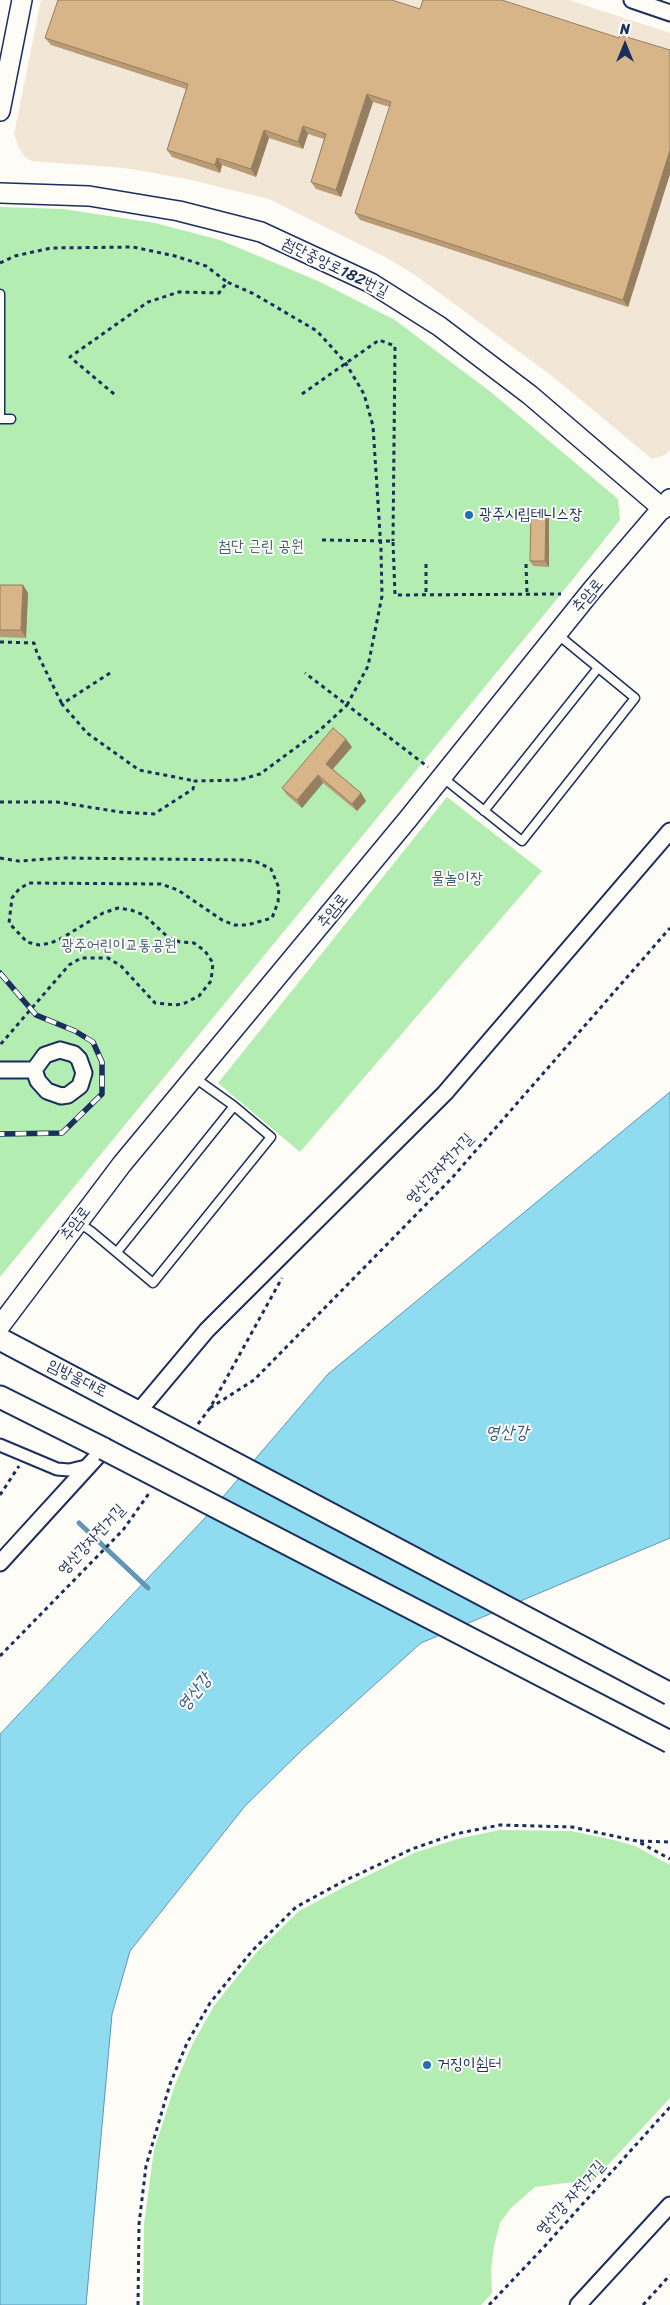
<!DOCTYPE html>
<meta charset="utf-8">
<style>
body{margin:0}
#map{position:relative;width:670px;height:2305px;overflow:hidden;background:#fdfcf7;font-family:Sriracha,sans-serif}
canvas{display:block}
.north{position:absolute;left:600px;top:20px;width:50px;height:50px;-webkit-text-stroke:4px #fdfcf7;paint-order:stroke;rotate:0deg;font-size:14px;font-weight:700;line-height:20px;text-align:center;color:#1b2f5e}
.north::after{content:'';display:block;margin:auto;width:18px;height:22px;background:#1b2f5e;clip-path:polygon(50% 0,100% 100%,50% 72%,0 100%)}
</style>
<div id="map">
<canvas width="670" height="2305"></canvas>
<div class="north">N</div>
</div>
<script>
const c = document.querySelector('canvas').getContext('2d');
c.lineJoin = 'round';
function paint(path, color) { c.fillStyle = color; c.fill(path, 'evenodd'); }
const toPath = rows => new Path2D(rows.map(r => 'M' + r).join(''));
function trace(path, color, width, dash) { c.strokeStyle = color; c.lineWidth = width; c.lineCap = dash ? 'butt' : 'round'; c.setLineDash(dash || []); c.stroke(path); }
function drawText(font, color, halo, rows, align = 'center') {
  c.font = font + ' Sriracha,"Poor Story",sans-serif'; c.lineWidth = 4; c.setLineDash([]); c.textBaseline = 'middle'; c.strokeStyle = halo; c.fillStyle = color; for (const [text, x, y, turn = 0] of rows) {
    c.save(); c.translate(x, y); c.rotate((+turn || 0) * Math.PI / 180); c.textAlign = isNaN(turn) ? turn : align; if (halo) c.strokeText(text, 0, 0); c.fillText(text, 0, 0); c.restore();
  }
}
paint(toPath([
 [41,0,569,0,670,33,670,450,665,455,652,459,552,376,415,275,387,258,269,199,187,179,125,168,31,161,24,156,18,146,14,134]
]), '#f2e7d6');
paint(toPath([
 [0,207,63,209,155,223,220,240,318,281,395,320,492,393,618,499,620,520,561,594,0,1277],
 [447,797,542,871,300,1152,218,1083],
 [500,1830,571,1831,618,1841,635,1846,670,1865,670,2098,593,2181,565,2183,535,2187,511,2208,500,2223,494,2246,491,2270,492,2293,481,2305,143,2305,144,2224,154,2150,175,2085,192,2045,214,2006,256,1953,299,1911,346,1886,414,1853,457,1839]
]), '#b3edb1');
const water = toPath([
 [670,1092,670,1538,421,1643,302,1750,245,1806,130,1951,112,2014,86,2305,0,2305,0,1734,204,1519,328,1374,670,1092]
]);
paint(water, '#8fdbf0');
trace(water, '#6196b6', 1);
trace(toPath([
 [79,1523,148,1588]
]), '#6196b6', 5);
const service = toPath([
 [0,294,0,419,11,419],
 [442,777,522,841,635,698,557,634],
 [484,811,598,668],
 [79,1223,91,1231,153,1283,271,1137,234,1106,195,1078],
 [117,1252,234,1106]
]);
const pedestrian = toPath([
 [0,1445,57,1469,69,1470,90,1465]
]);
const minor = toPath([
 [632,0,670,13],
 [60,1050,74,1054,79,1059,84,1073,80,1086,68,1095,61,1096,47,1091,38,1081,34,1070,45,1055,60,1050],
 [0,1070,34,1070],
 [139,1411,207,1330,445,1093,670,831],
 [0,1563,104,1449],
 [578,2305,670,2205]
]);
const tertiary = toPath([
 [0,111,22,0],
 [0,193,89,196,179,211,261,232,371,283,439,326,530,395,663,509],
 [0,1326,122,1164,408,819,592,590,670,499]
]);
const secondary = toPath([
 [0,1339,153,1420],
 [0,1397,104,1449]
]);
trace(service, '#1b2f5e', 11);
trace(pedestrian, '#1b2f5e', 15);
trace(minor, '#1b2f5e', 19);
trace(tertiary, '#1b2f5e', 22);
trace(secondary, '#1b2f5e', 25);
trace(toPath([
 [0,263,15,256,51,248,133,247,175,256,206,266,227,282],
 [114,394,70,357,148,302,179,292,219,293,227,282,254,294,317,331,345,362,364,394,373,426,381,549,382,596,368,666,347,705,305,673],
 [302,394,379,340,395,346,393,541],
 [322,540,393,541,395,595,561,594],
 [426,564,426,595],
 [526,564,527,594],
 [0,642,34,643,37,653,62,704],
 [110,673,62,704,87,733,139,770,195,781],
 [0,802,57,802,120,812,154,814,193,789,195,781,239,780,260,774,320,730,347,705,428,767],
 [0,858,18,861,65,858,245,860,257,862,271,869,279,888,278,902,272,918,247,925,234,925,222,920,178,890,161,884,29,883,19,889,12,898,9,923,27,942,39,945,51,943,62,938,103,913,118,908,131,910,144,915,169,938,180,942,194,943,205,951,213,963,211,981,199,996,185,1003,176,1005,155,1003,121,966,108,958,81,958,69,965,0,1045],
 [210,1408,254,1380,451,1179,670,928],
 [198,1424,210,1408,282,1278],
 [0,1495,19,1466],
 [0,1656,123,1530,150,1492],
 [640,1841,670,1842],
 [138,2305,139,2224,146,2166,170,2084,187,2043,210,2003,252,1951,296,1907,344,1881,412,1849,455,1834,500,1825,572,1827,637,1841,670,1859],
 [489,2305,544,2247,670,2107],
 [643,2305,670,2275]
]), '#1b2f5e', 3, [4, 4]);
trace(service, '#fdfcf7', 8);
trace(pedestrian, '#fdfcf7', 11);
trace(minor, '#fdfcf7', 15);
trace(tertiary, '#fdfcf7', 19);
trace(secondary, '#fdfcf7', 21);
const rail = toPath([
 [0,973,36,1015,75,1031,93,1042,102,1062,102,1094,62,1133,0,1134]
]);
trace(rail, '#1b2f5e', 5.5);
trace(rail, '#fdfcf7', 4, [11]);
const secondaryBridge = toPath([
 [153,1420,670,1694],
 [104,1449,670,1742]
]);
trace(secondaryBridge, '#1b2f5e', 25, []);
trace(secondaryBridge, '#fdfcf7', 21);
paint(toPath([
 [420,9,619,38,670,50,670,174,628,307,360,220,355,213,390,107,373,102,341,197,316,189,311,182,324,139,308,134,303,149,269,138,256,177,222,165,220,173,172,157,167,150,186,89,51,45,45,38],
 [546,511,549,516,549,567,533,566,530,561],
 [0,585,23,585,28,593,26,638,0,637],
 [352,747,333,769,361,793,366,801,357,811,323,783,302,808,287,795,282,788]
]), '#b99c76');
paint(toPath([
 [367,94,373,102,341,197,336,190],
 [303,126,308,134,303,149,298,142],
 [264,130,269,138,256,177,251,169],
 [670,150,670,174,628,307,623,300],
 [217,158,222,165,220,173,215,165],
 [546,511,549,516,549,567,545,561],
 [23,585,28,593,26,638,21,630],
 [346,739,352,747,331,771,326,764],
 [318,775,323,783,302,808,297,800],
 [361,793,366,801,357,811,352,804]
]), '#967f60');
const building = toPath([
 [58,0,392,0,420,9,423,0,502,0,619,38,620,35,670,50,670,150,623,300,355,213,391,102,367,94,336,190,311,182,326,134,303,126,298,142,264,130,251,169,217,158,215,165,167,150,188,84,45,38,58,0],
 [531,511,546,511,545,561,530,561,531,511],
 [0,585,23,585,21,630,0,630,0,585],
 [333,728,346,739,326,764,361,793,352,804,318,775,297,800,282,788,333,728]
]);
paint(building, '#d7b589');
trace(building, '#967f60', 1);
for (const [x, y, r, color] of [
 [469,515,5,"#1f6fb2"],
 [427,2065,5,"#1f6fb2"]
]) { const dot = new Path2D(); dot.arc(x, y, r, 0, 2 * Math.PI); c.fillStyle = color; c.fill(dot); trace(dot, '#fdfcf7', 2); }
drawText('16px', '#1b2f5e', '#fdfcf7', [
 ["첨단중앙로182번길",335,268,26],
 ["추암로",588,596,-50],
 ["추암로",333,911,-51],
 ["영산강자전거길",440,1169,-47],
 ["추암로",76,1224,-53],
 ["임방울대로",77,1379,27],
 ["영산강자전거길",92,1540,-47],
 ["영산강 자전거길",571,2198,-48]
]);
drawText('16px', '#1b2f5e', '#fdfcf7', [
 ["광주시립테니스장",479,515],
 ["거징이쉼터",437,2065]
], 'left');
drawText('16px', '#415e73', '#fdfcf7', [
 ["첨단 근린 공원",261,547],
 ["물놀이장",457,879],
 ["광주어린이교통공원",119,946]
]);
drawText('italic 18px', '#385a82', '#fdfcf7', [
 ["영산강",507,1433],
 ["영산강",195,1693,-51]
]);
</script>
